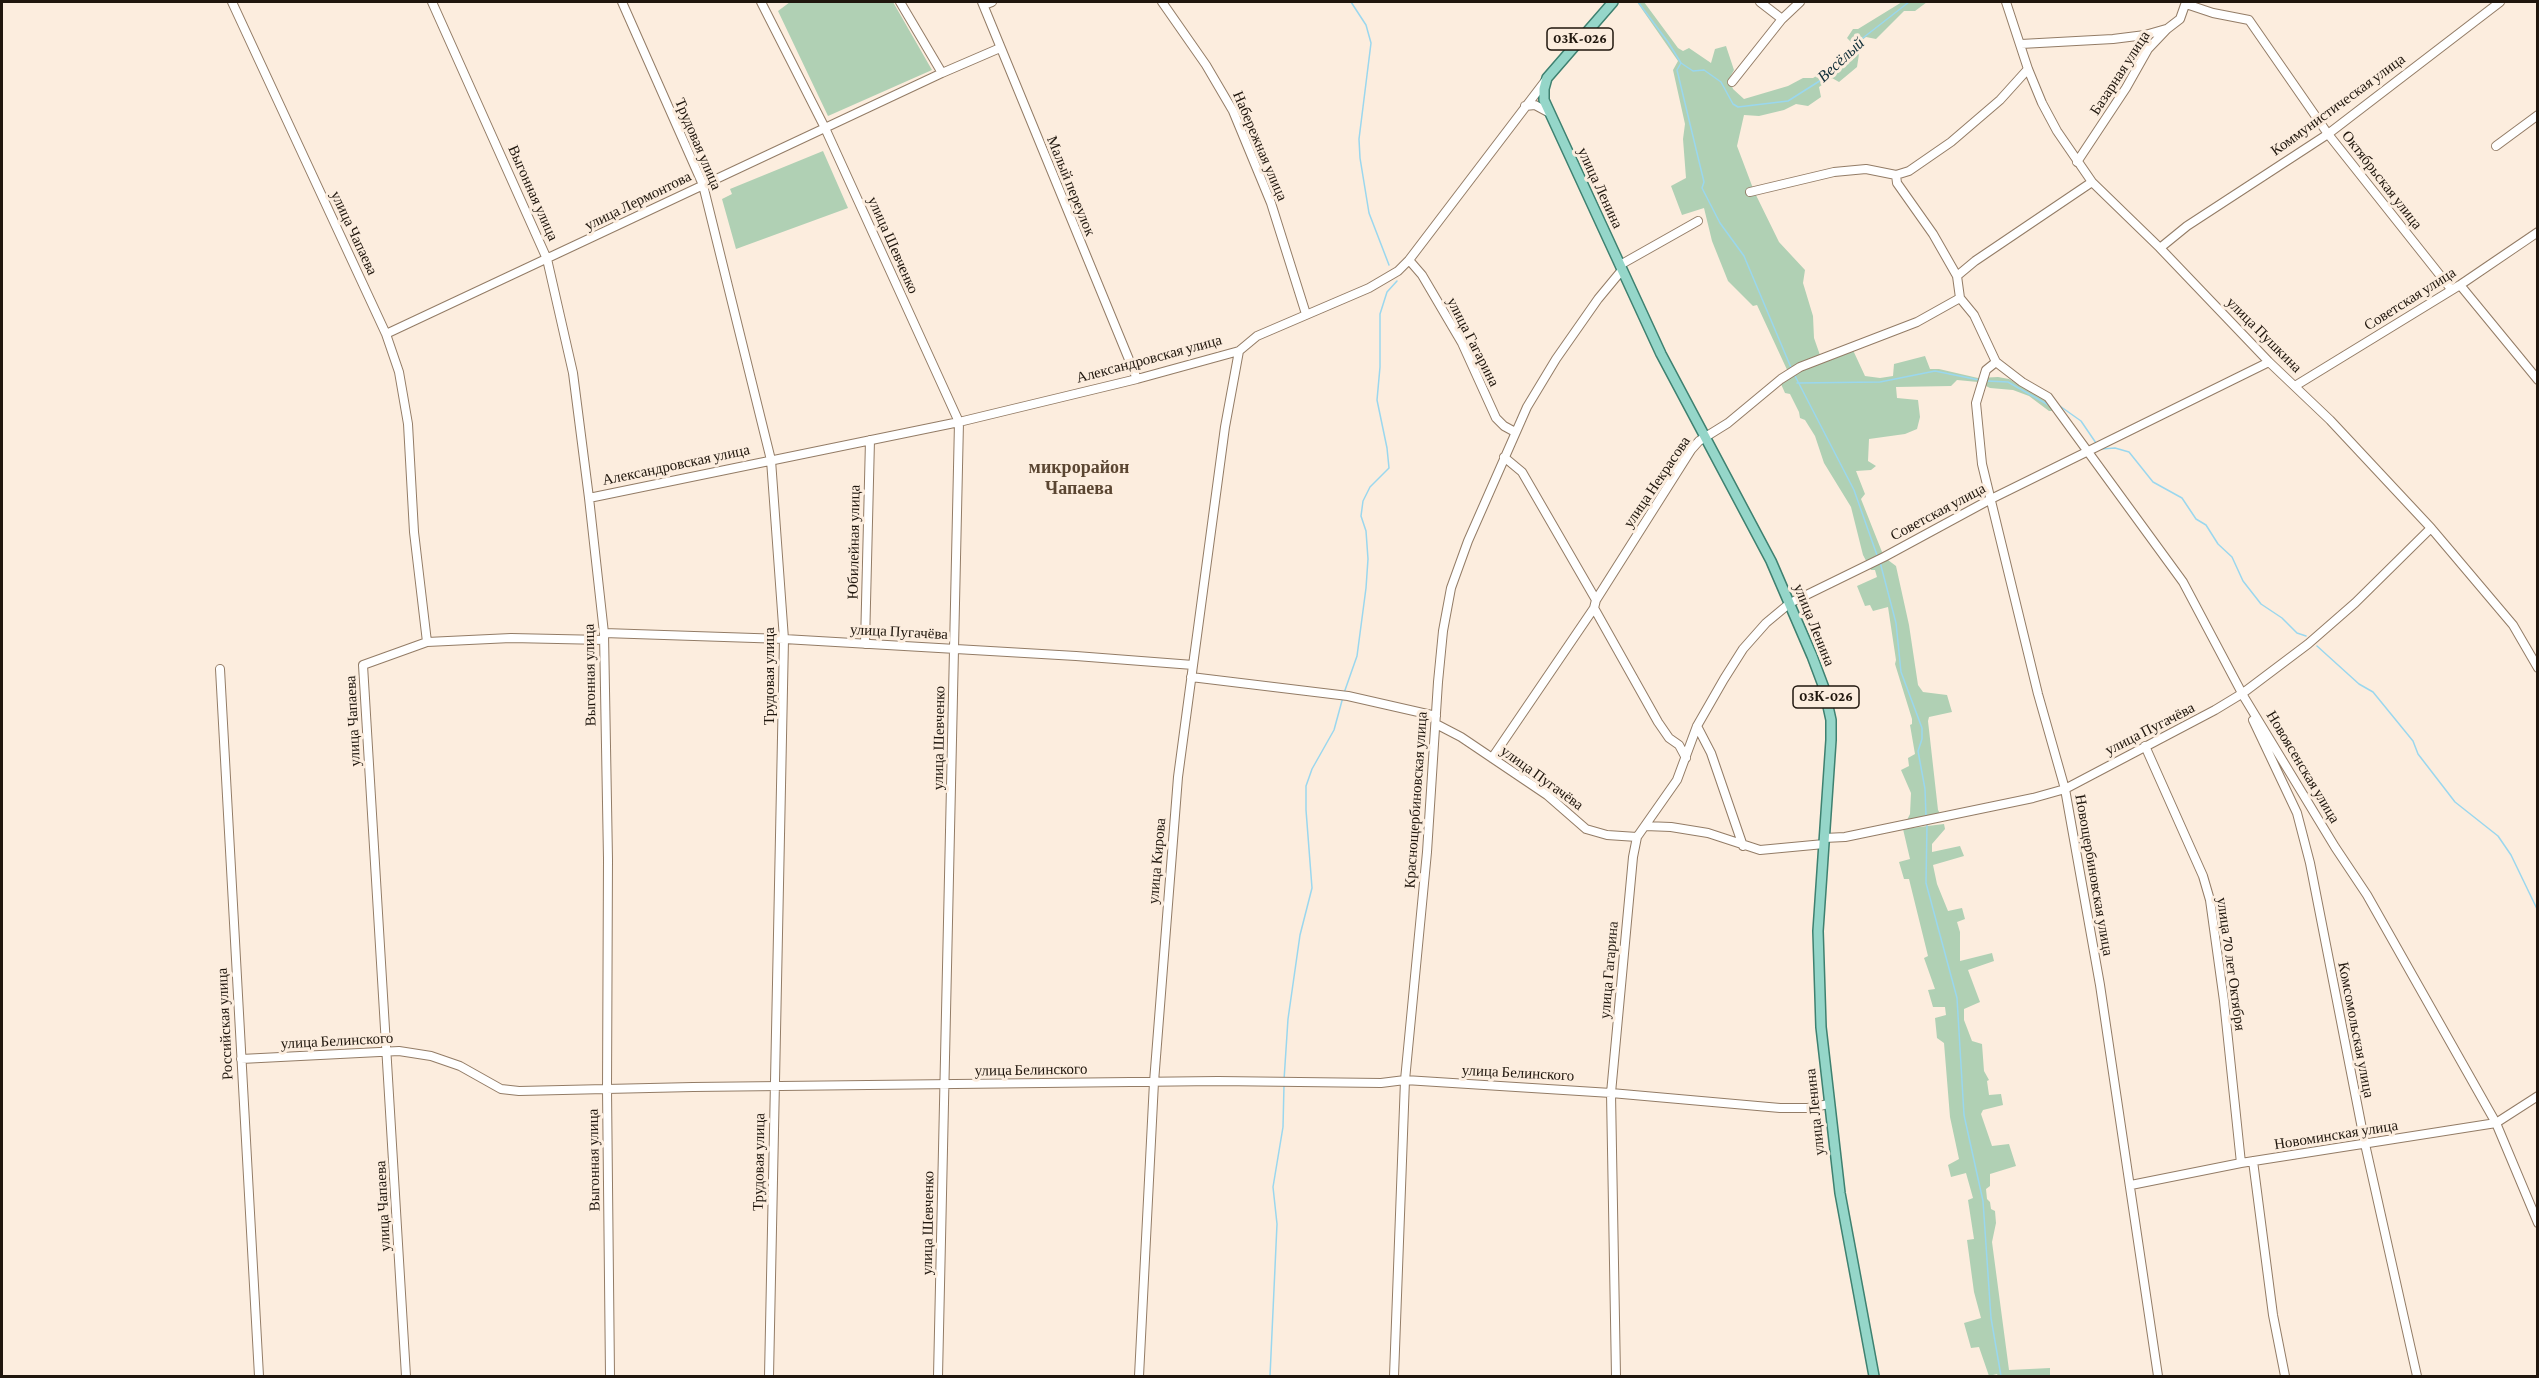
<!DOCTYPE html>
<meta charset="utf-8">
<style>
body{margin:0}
#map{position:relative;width:2539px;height:1378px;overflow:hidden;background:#fcedde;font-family:"Crimson Pro",serif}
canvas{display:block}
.frame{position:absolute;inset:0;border:3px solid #1f160d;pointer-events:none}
</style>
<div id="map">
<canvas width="2539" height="1378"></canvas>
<div class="frame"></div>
</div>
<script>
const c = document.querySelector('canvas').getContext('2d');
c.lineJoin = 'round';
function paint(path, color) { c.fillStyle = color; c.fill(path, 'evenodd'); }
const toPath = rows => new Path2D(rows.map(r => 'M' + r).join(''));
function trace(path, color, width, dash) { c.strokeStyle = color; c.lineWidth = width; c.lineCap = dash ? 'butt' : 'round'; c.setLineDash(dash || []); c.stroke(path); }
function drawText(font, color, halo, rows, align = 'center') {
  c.font = font + ' "Crimson Pro",serif'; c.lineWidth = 6; c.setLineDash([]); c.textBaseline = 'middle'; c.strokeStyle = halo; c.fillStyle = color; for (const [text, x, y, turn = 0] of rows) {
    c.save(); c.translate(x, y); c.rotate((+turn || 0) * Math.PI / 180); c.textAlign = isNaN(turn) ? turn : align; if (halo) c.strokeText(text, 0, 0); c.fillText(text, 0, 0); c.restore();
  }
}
paint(toPath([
 [790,2,893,2,932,70,828,116,778,11],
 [1637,2,1644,2,1678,48,1683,51,1689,48,1711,63,1715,49,1726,46,1734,70,1729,79,1733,89,1744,99,1788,86,1803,78,1813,78,1839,62,1848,53,1852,43,1847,38,1853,29,1858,29,1902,2,1927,2,1915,11,1904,11,1876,39,1866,37,1861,41,1857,67,1839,82,1832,78,1819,87,1821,97,1808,106,1796,104,1784,110,1759,116,1744,115,1737,146,1754,191,1779,242,1805,270,1803,283,1813,316,1814,338,1821,358,1852,348,1865,376,1880,378,1893,376,1894,364,1925,356,1930,369,1939,369,1978,378,1998,377,2009,379,2042,398,2044,397,2059,411,2049,411,2029,396,2013,390,1990,388,1978,382,1957,380,1951,386,1896,387,1897,398,1918,400,1920,417,1917,429,1905,434,1869,439,1868,461,1876,466,1871,470,1856,471,1865,494,1861,499,1884,557,1896,566,1909,625,1918,685,1923,692,1947,695,1952,712,1929,717,1928,721,1938,810,1942,817,1905,824,1910,814,1911,793,1901,770,1909,766,1908,758,1915,754,1910,725,1912,724,1912,719,1895,664,1896,660,1888,607,1873,611,1870,605,1865,606,1857,586,1877,577,1875,570,1871,570,1863,555,1851,507,1824,463,1815,436,1805,420,1800,418,1799,412,1790,394,1785,393,1781,384,1789,374,1757,305,1753,306,1728,281,1712,241,1704,208,1682,215,1671,186,1686,178,1683,139,1685,124,1673,70,1678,61],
 [823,151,848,208,736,249,722,199,732,194,730,189],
 [1944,824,1945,829,1932,844,1932,852,1960,846,1964,856,1933,865,1937,884,1948,911,1962,908,1965,919,1957,922,1960,932,1960,961,1992,953,1994,961,1968,970,1980,1002,1964,1009,1964,1020,1972,1041,1982,1044,1984,1071,1989,1080,1987,1081,1989,1095,2001,1094,2003,1105,1983,1110,1981,1114,1992,1146,2009,1144,2016,1166,1990,1174,1990,1186,1986,1189,1987,1199,1990,1202,1991,1209,1995,1211,1996,1223,1992,1242,2009,1370,2050,1368,2050,1376,1998,1376,1997,1374,1989,1376,1979,1347,1971,1348,1964,1323,1981,1318,1974,1292,1967,1240,1974,1239,1968,1200,1973,1198,1966,1173,1951,1177,1948,1165,1959,1159,1950,1117,1944,1043,1937,1038,1935,1018,1946,1015,1945,1007,1933,1007,1928,990,1935,989,1924,958,1928,956,1909,879,1904,879,1899,862,1910,859,1903,829]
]), '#b0d0b4');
trace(toPath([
 [1351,2,1366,25,1371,43,1359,139,1360,158,1369,213,1389,265],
 [1638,2,1668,42,1681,63,1693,71,1704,70,1721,82,1733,104,1738,107,1788,101,1829,75,1859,41,1909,2],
 [1681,63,1677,70,1704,182,1702,188,1720,223,1744,256,1792,370],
 [1794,374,1854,490,1878,558],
 [1987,381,2008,382,2052,407],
 [1797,383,1880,382,1935,371,1979,380],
 [2057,404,2081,421,2096,443],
 [2101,449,2115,448,2129,452,2153,482,2182,498,2196,519,2206,525,2218,544,2232,557,2243,581,2261,604,2282,618,2297,633,2306,636],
 [1880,562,1896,623,1901,672,1922,728,1922,739,1918,751,1925,789,1926,816],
 [2317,646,2359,684,2373,692,2413,741,2418,754,2455,802,2498,836,2511,855,2538,911],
 [1344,693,1357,656,1366,588,1368,559,1366,531,1361,516,1363,501,1370,487,1389,468,1387,448,1377,400,1380,367,1380,314,1387,292,1397,281],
 [1927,824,1926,883,1957,998,1964,1115,1983,1201,1991,1318,2001,1376],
 [1284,1080,1288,1019,1300,935,1312,888,1306,810,1306,786,1312,769,1334,730,1343,697],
 [1270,1376,1277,1224,1273,1187,1283,1127,1284,1085]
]), '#9ad7ee', 1.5);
const minor = toPath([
 [232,2,386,334,399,372,408,424,414,532,427,642,363,665,406,1376],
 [432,2,547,259,573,373,589,498,604,633,608,859,607,1089,610,1376],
 [622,2,703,185,771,460,784,639,769,1376],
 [761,2,825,128,959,422,938,1376],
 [900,2,942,73],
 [982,2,1137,379],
 [1162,2,1206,65,1233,111,1271,203,1306,314],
 [1760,2,1782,19],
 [2006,2,2028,69,2042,103,2057,131,2092,182,2160,248,2269,362,2330,420,2431,528,2513,625,2538,668],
 [2186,4,2213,13,2249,20,2328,134,2451,289],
 [984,5,992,2],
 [2021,44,2113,39,2145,35,2166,29],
 [1732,82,1782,19,1800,2],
 [1525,106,1535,105,1548,112],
 [2496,146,2538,115],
 [2077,162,2126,88,2148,49,2167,29,2180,19,2186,2],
 [1896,175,1897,183,1933,234,1957,276,1960,298,1974,315,1996,362,2022,382,2048,397,2183,582,2244,697,2335,847,2367,895,2496,1123,2538,1223],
 [1750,192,1834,172,1866,169,1896,175,1909,171,1951,142,2000,100,2028,69],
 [2160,248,2187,226,2328,134,2500,2],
 [1409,260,1422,275,1462,343,1496,418,1504,426,1515,432],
 [1620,265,1698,221],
 [1957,276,1975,261,2092,182],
 [2460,285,2538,380],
 [386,334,942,73,1000,48],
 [1996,362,1986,370,1976,403,1982,464,2038,694,2065,789,2100,985,2158,1376],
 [2295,386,2460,285,2538,232],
 [1504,457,1522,472,1596,600],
 [589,498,959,422,1137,379,1239,351,1257,336,1369,288,1398,271,1409,260,1546,80],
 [1594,608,1658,722,1669,738,1679,745,1686,758],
 [604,633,784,639,1076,656,1193,665],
 [427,642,511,638,604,640],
 [865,644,870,440],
 [220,669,259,1376],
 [1191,677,1348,696,1436,716],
 [2253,720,2297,813,2310,863,2365,1144,2417,1376],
 [1436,724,1461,737,1547,795,1586,829,1607,835,1637,837],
 [1697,726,1711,753,1743,846],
 [2145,746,2203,876,2210,900,2224,1001,2241,1163],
 [1492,758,1594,608,1596,600,1691,450,1699,441,1728,423,1781,379,1800,367,1917,322,1960,298],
 [1645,826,1671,827,1708,833,1760,850,1824,844],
 [1824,838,1845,837,2033,798,2065,789,2215,710,2243,693,2308,644,2355,603,2431,528],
 [241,1059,399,1051,431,1056,460,1066,501,1089,519,1091,693,1087,1218,1081,1381,1083,1405,1080,1611,1093,1780,1108,1808,1108,1829,1104],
 [2253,1161,2273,1315,2285,1376],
 [2131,1185,2241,1163,2496,1123,2538,1096],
 [1139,1376,1154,1082,1178,777,1225,427,1239,351],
 [1394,1376,1405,1080,1427,852,1438,682,1443,631,1451,588,1468,541,1527,407,1556,359,1598,299,1622,270],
 [1616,1376,1611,1093,1633,857,1637,837,1677,780,1697,726,1724,679,1743,649,1766,623,1790,603,1884,557,1991,499,2269,362]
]);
const major = toPath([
 [1613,2,1547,78,1544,89,1544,100,1661,354,1771,561,1812,656,1824,688,1831,720,1831,740,1818,931,1821,1027,1840,1193,1874,1376]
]);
trace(minor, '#937c66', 10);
trace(major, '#3e8170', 12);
trace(minor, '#fff', 8);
trace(major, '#95d6c9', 9);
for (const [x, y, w] of [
 [1580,39,66],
 [1826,697,66]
]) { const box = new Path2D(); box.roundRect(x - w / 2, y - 11, w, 22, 4.5); c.fillStyle = '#fcedde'; c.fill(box); trace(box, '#1f160d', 1.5); }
drawText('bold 14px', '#1f160d', null, [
 ["03К-026",1580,39],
 ["03К-026",1826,697]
]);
drawText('15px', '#1f160d', '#fcedde', [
 ["Базарная улица",2120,73,-57],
 ["Коммунистическая улица",2338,105,-36],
 ["Трудовая улица",698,144,67],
 ["Набережная улица",1260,146,67],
 ["Октябрьская улица",2382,180,52],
 ["Малый переулок",1071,186,68],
 ["улица Ленина",1600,188,65],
 ["Выгонная улица",533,193,66],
 ["улица Лермонтова",638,201,-26],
 ["улица Чапаева",354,233,65],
 ["улица Шевченко",893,245,66],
 ["Советская улица",2410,299,-32],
 ["улица Пушкина",2264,335,45],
 ["улица Гагарина",1473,342,63],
 ["Александровская улица",1149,359,-15],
 ["Александровская улица",676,465,-12],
 ["улица Некрасова",1657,482,-56],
 ["Советская улица",1938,512,-28],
 ["Юбилейная улица",854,542,-89],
 ["улица Ленина",1814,625,68],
 ["улица Пугачёва",899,632,3],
 ["Выгонная улица",590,675,-91],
 ["Трудовая улица",769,676,-90],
 ["улица Чапаева",353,721,-93],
 ["улица Пугачёва",2150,729,-27],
 ["улица Шевченко",939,738,-89],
 ["Новоясенская улица",2303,767,59],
 ["улица Пугачёва",1542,778,36],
 ["Краснощербиновская улица",1416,800,-86],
 ["улица Кирова",1157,861,-85],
 ["Новощербиновская улица",2094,875,80],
 ["улица 70 лет Октября",2231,964,82],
 ["улица Гагарина",1609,970,-85],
 ["Российская улица",225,1024,-93],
 ["Комсомольская улица",2356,1030,79],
 ["улица Белинского",337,1041,-3],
 ["улица Белинского",1031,1070,-1],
 ["улица Белинского",1518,1073,3],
 ["улица Ленина",1815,1112,-96],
 ["Новоминская улица",2336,1135,-9],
 ["Выгонная улица",594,1160,-91],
 ["Трудовая улица",759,1162,-89],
 ["улица Чапаева",383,1206,-93],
 ["улица Шевченко",928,1223,-89]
]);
drawText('italic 16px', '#112f39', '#fcedde', [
 ["Весёлый",1841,60,-43]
]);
drawText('bold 18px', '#5a4531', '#fcedde', [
 ["микрорайон",1079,467],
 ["Чапаева",1079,488]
]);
</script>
